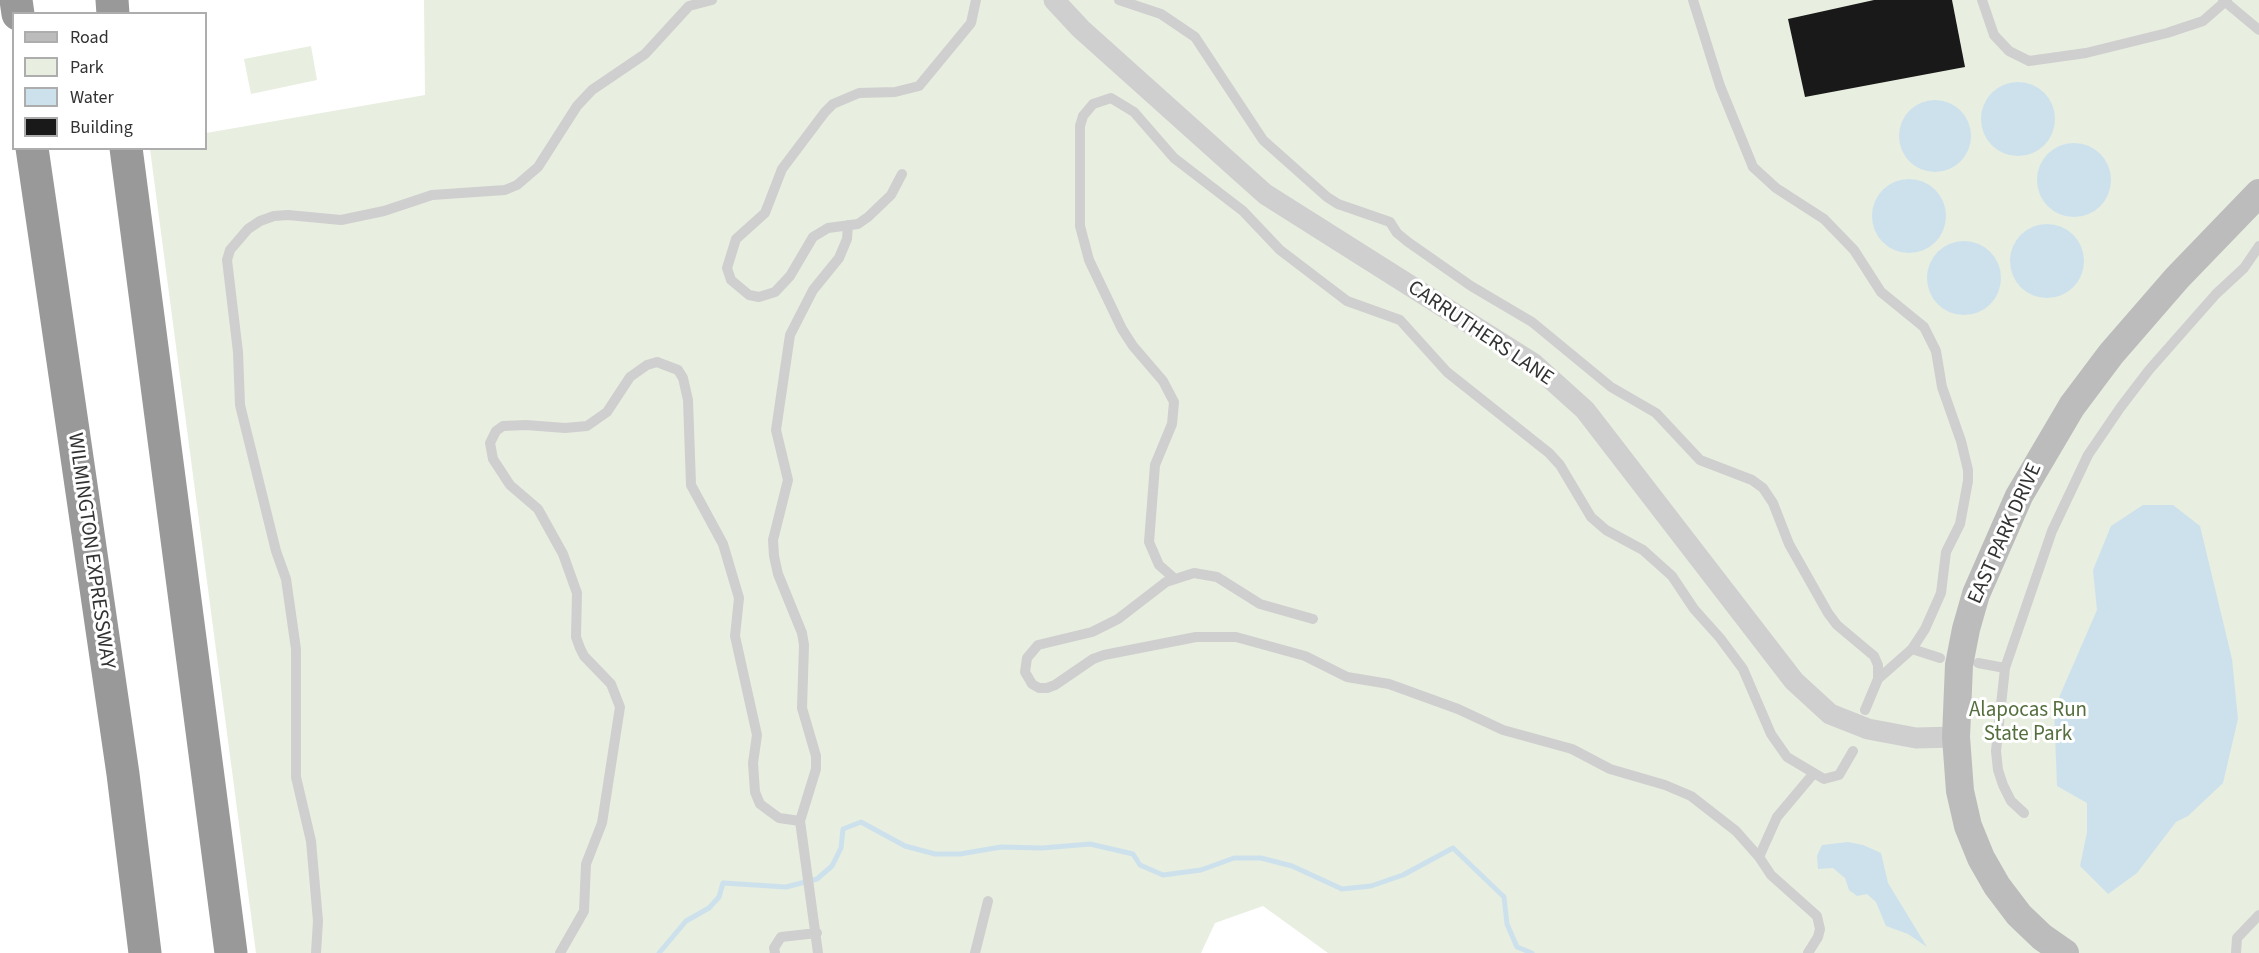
<!DOCTYPE html>
<style>
body{margin:0}
#map{position:relative;width:2259px;height:953px;overflow:hidden;background:#fff;font-family:"Source Sans 3",sans-serif}
canvas{display:block}
.legend{position:absolute;left:12px;top:12px;width:195px;height:138px;box-sizing:border-box;background:#fff;border:2px solid #adadad;margin:0;padding:8px 10px;list-style:none;font-size:18px;color:#323232}
.legend li{display:flex;align-items:center;gap:12px;height:30px}
.legend b{width:30px;border:2px solid #adadad}
</style>
<div id="map">
<canvas width="2259" height="953"></canvas>
<ul class="legend">
<li><b style="height:8px;background:#bcbcbc"></b>Road</li>
<li><b style="height:16px;background:#e8eee0"></b>Park</li>
<li><b style="height:16px;background:#cde1ed"></b>Water</li>
<li><b style="height:16px;background:#191919"></b>Building</li>
</ul>
</div>
<script>
const c = document.querySelector('canvas').getContext('2d');
c.lineJoin = 'round';
function paint(path, color) { c.fillStyle = color; c.fill(path, 'evenodd'); }
const toPath = rows => new Path2D(rows.map(r => 'M' + r).join(''));
function trace(path, color, width, dash) { c.strokeStyle = color; c.lineWidth = width; c.lineCap = dash ? 'butt' : 'round'; c.setLineDash(dash || []); c.stroke(path); }
function drawText(font, color, halo, rows, align = 'center') {
  c.font = font + ' "Source Sans 3",sans-serif'; c.lineWidth = 6; c.setLineDash([]); c.textBaseline = 'middle'; c.strokeStyle = halo; c.fillStyle = color; for (const [text, x, y, turn = 0] of rows) {
    c.save(); c.translate(x, y); c.rotate((+turn || 0) * Math.PI / 180); c.textAlign = isNaN(turn) ? turn : align; if (halo) c.strokeText(text, 0, 0); c.fillText(text, 0, 0); c.restore();
  }
}
paint(toPath([
 [424,0,2259,0,2259,953,1328,953,1263,906,1215,923,1201,953,256,953,150,149,206,148,206,133,425,95],
 [311,46,317,80,251,94,244,59]
]), '#e8eee0');
paint(toPath([
 '1981 119a37 37 0 1 1 74 0a37 37 0 1 1-74 0Z',
 '1899 136a36 36 0 1 1 72 0a36 36 0 1 1-72 0Z',
 '2037 180a37 37 0 1 1 74 0a37 37 0 1 1-74 0Z',
 '1872 216a37 37 0 1 1 74 0a37 37 0 1 1-74 0Z',
 '2010 261a37 37 0 1 1 74 0a37 37 0 1 1-74 0Z',
 '1927 278a37 37 0 1 1 74 0a37 37 0 1 1-74 0Z',
 [2143,505,2173,505,2200,526,2232,659,2238,719,2223,783,2188,816,2176,822,2137,873,2108,894,2080,866,2087,832,2087,803,2057,786,2054,709,2097,610,2093,570,2111,526],
 [1848,842,1863,845,1881,853,1888,883,1927,947,1908,934,1886,926,1876,902,1867,894,1857,896,1849,890,1845,878,1833,868,1818,869,1817,856,1822,845]
]), '#cde1ed');
trace(toPath([
 [659,953,686,921,709,908,719,897,723,883,786,887,817,879,832,866,841,848,843,829,861,822,905,846,935,854,960,854,1001,847,1042,848,1090,844,1133,854,1140,865,1163,875,1201,870,1234,858,1261,858,1292,866,1342,889,1371,886,1403,875,1453,848,1504,897,1507,924,1517,947,1532,953]
]), '#cde1ed', 5);
paint(toPath([
 [1874,0,1952,0,1965,67,1805,97,1788,19]
]), '#191919');
trace(toPath([
 [1119,0,1161,14,1195,37,1263,140,1327,197,1338,204,1390,222,1397,233,1408,242,1471,286,1532,322,1611,387,1656,413,1700,460,1752,480,1763,488,1773,503,1789,544,1828,613,1837,625,1874,656,1878,665,1878,679,1865,710],
 [1693,0,1720,86,1753,167,1776,188,1824,219,1854,250,1881,292,1924,327,1936,351,1942,387,1961,441,1968,470,1968,481,1960,524,1946,552,1941,593,1925,629,1912,649,1878,679],
 [1982,0,1994,35,2009,51,2029,61,2086,53,2167,33,2203,21,2227,0],
 [2223,0,2259,30],
 [902,174,891,195,868,217,858,224,828,228,813,237,790,276,775,292,759,297,749,295,731,280,727,268,736,239,765,213,782,169,825,112,833,104,859,93,895,92,919,86,971,23,976,0],
 [1175,579,1159,565,1149,542,1155,465,1172,424,1174,402,1163,381,1133,346,1122,329,1089,260,1080,226,1080,126,1083,116,1093,104,1111,98,1134,112,1174,158,1243,211,1280,250,1347,301,1400,320,1447,372,1549,453,1560,465,1591,517,1606,530,1643,550,1672,576,1694,609,1720,638,1743,669,1771,734,1787,757,1824,779,1839,775,1853,751],
 [1313,619,1260,604,1217,577,1194,573,1166,582,1118,619,1092,632,1038,645,1027,658,1025,672,1032,684,1039,688,1047,688,1055,685,1093,659,1104,655,1196,637,1236,637,1305,656,1347,677,1389,684,1458,709,1503,730,1572,749,1610,769,1665,785,1691,796,1736,831,1759,857,1771,875,1817,916,1820,929,1818,937,1808,953],
 [1912,649,1940,658],
 [1978,663,2005,668],
 [2024,813,2011,801,2003,785,1998,770,1996,751,2005,668,2052,531,2088,455,2120,408,2149,370,2216,294,2244,268,2259,246],
 [1759,857,1777,817,1814,773],
 [316,953,318,921,311,841,296,777,296,649,286,579,276,551,240,405,238,352,227,260,230,250,248,229,260,221,274,216,288,215,341,220,384,211,432,195,505,190,517,185,538,167,577,106,592,90,645,54,689,6,712,0],
 [560,953,584,911,586,864,602,823,620,707,611,684,584,656,580,648,576,637,577,593,563,554,538,509,510,485,493,459,490,443,496,431,503,426,526,425,565,428,587,426,607,412,630,377,647,365,657,362,678,370,683,378,688,400,691,485,723,544,739,598,735,636,757,735,753,763,755,792,760,804,779,818,800,821],
 [775,953,774,948,781,937,817,933],
 [818,953,800,821,816,769,816,756,802,708,804,645,802,633,778,574,774,556,773,540,788,480,776,430,790,335,813,290,839,258,847,239,848,225],
 [975,953,988,901],
 [2236,953,2237,938,2259,915]
]), '#cfcfcf', 10);
trace(toPath([
 [1054,0,1081,29,1265,194,1534,364,1585,410,1794,681,1830,714,1868,729,1916,738,1956,737]
]), '#cfcfcf', 21);
trace(toPath([
 [2065,953,2042,937,2019,915,1997,886,1981,858,1968,826,1960,791,1956,737,1959,665,1966,629,1976,594,2019,496,2072,406,2111,354,2177,278,2259,193]
]), '#bcbcbc', 28);
trace(toPath([
 [16,0,18,14],
 [112,0,113,14],
 [32,148,123,774,145,953],
 [126,148,231,953]
]), '#999', 33);
drawText('21px', '#323232', '#fff', [
 ["CARRUTHERS LANE",1480,334,34],
 ["EAST PARK DRIVE",2006,534,-66],
 ["WILMINGTON EXPRESSWAY",90,551,82]
]);
drawText('21px', '#546e3e', '#fff', [
 ["Alapocas Run",2028,711],
 ["State Park",2028,735]
]);
</script>
